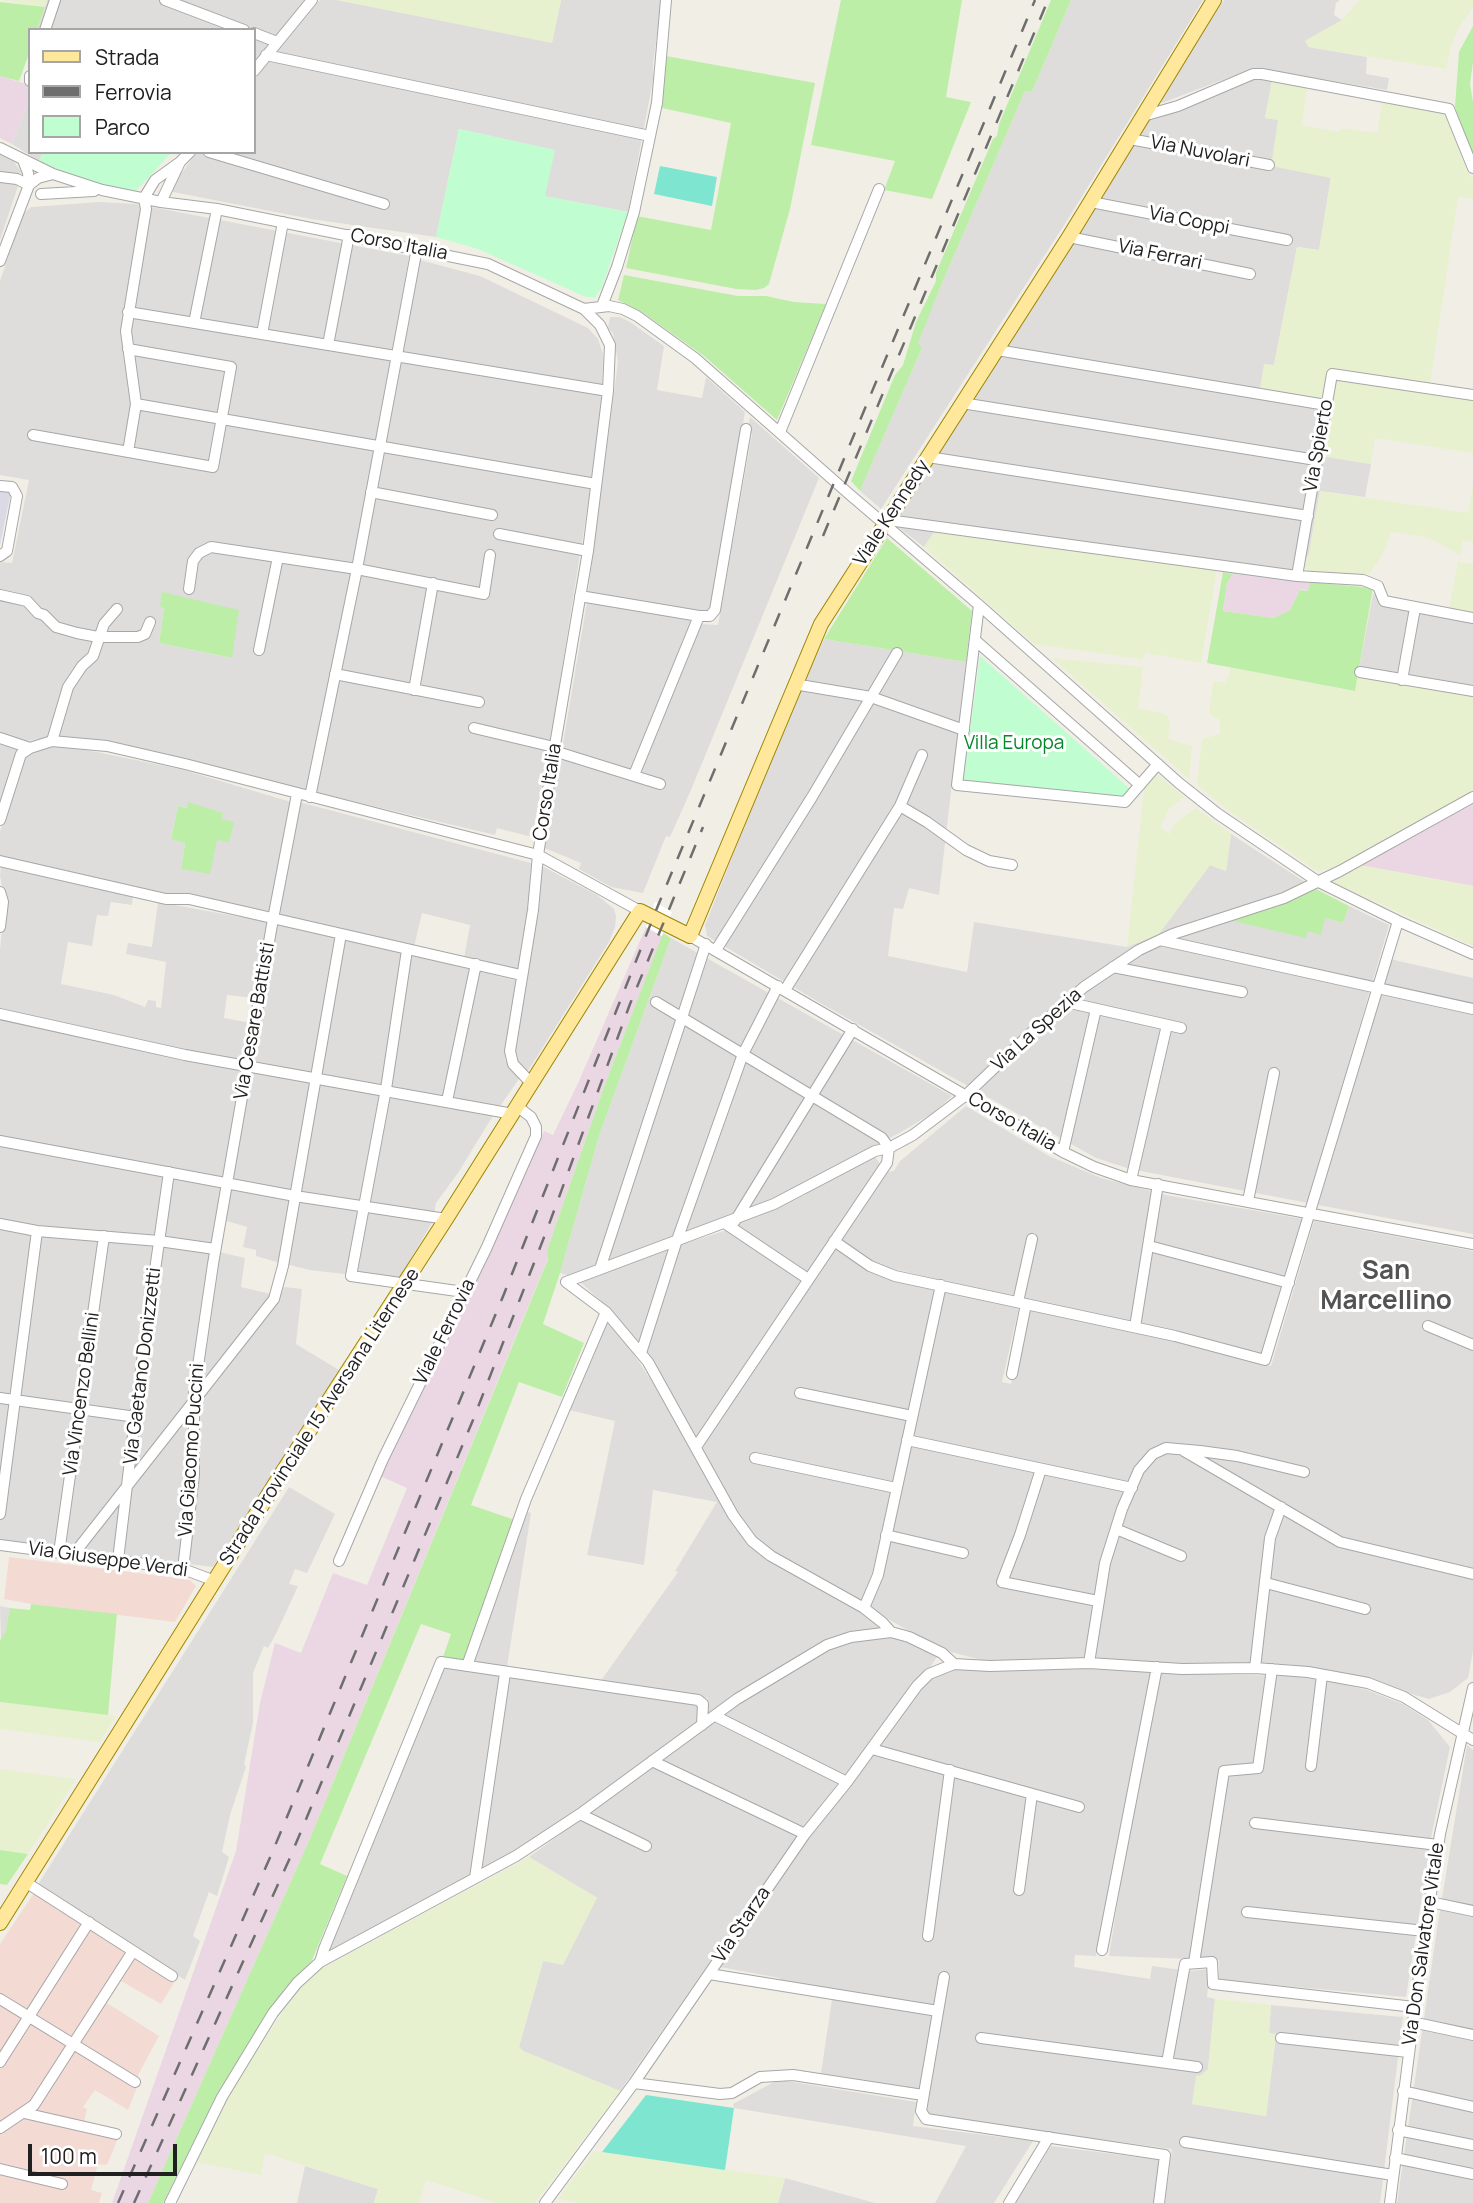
<!DOCTYPE html>
<style>
body{margin:0}
#map{position:relative;width:1473px;height:2203px;overflow:hidden;background:#f1efe5;font-family:Manrope,sans-serif}
canvas{display:block}
.legend{position:absolute;left:28px;top:28px;width:228px;height:126px;box-sizing:border-box;background:#fff;border:2px solid #a6a6a6;margin:0;padding:9px 12px;list-style:none;font-size:21px;color:#202020}
.legend li{display:flex;align-items:center;gap:14px;height:35px}
.legend b{width:35px;border:2px solid #a6a6a6}
.scale{position:absolute;left:28px;top:2144px;width:149px;height:32px;box-sizing:border-box;border:4px solid #202020;border-top:0;padding-left:9px;font-size:21px;line-height:24px;white-space:nowrap;color:#202020;-webkit-text-stroke:5px #fff;paint-order:stroke}
</style>
<div id="map">
<canvas width="1473" height="2203"></canvas>
<ul class="legend">
<li><b style="height:9px;background:#ffe79c"></b>Strada</li>
<li><b style="height:9px;background:#6e6e6e"></b>Ferrovia</li>
<li><b style="height:19px;background:#c0fdd1"></b>Parco</li>
</ul>
<div class="scale">100 m</div>
</div>
<script>
const c = document.querySelector('canvas').getContext('2d');
c.lineJoin = 'round';
function paint(path, color) { c.fillStyle = color; c.fill(path, 'evenodd'); }
const toPath = rows => new Path2D(rows.map(r => 'M' + r).join(''));
function trace(path, color, width, dash) { c.strokeStyle = color; c.lineWidth = width; c.lineCap = dash ? 'butt' : 'round'; c.setLineDash(dash || []); c.stroke(path); }
function drawText(font, color, halo, rows, align = 'center') {
  c.font = font + ' Manrope,sans-serif'; c.lineWidth = 6; c.setLineDash([]); c.textBaseline = 'middle'; c.strokeStyle = halo; c.fillStyle = color; for (const [text, x, y, turn = 0] of rows) {
    c.save(); c.translate(x, y); c.rotate((+turn || 0) * Math.PI / 180); c.textAlign = isNaN(turn) ? turn : align; if (halo) c.strokeText(text, 0, 0); c.fillText(text, 0, 0); c.restore();
  }
}
paint(toPath([
 [47,0,304,0,254,64,254,30,37,30],
 [320,0,337,0,552,42,561,0,662,0,653,63,653,80,628,212,544,196,554,150,459,129,436,237,311,219,173,192,172,186,197,152,254,152,254,80],
 [1071,0,1203,0,1068,219,881,509,860,491,922,348,917,343,940,288,1025,91,1032,92],
 [1224,0,1340,0,1336,3,1334,15,1342,20,1305,41,1309,47,1367,57,1366,74,1389,78,1387,90,1267,70,1251,69,1162,103,1158,99],
 [1255,78,1272,81,1265,118,1279,120,1331,177,1319,250,1297,247,1274,365,1330,401,1322,456,1371,464,1365,497,1320,491,1309,553,1303,566,1301,581,1233,574,1215,568,936,530,924,547,894,524,1053,274,1145,119],
 [30,97,30,152,43,152,39,161,12,144],
 [0,155,14,162,20,170,21,177,0,240],
 [99,202,136,204,409,256,394,351,352,564,352,576,307,790,146,750,50,737,22,742,0,734,0,562,12,563,29,480,0,475,0,281,23,214,31,207],
 [164,607,231,658,159,643],
 [420,260,480,276,588,328,598,339,603,354,602,395,587,510,549,750,532,837,497,828,495,835,314,792],
 [610,317,620,317,630,322,664,346,657,390,702,398,706,377,745,412,710,609,708,612,588,592,618,362,613,333,608,328],
 [750,417,819,478,691,790,670,837,666,836,643,893,611,887,579,869,581,863,542,847,560,758,664,781,639,771,701,624,718,625,752,434,748,431],
 [1373,594,1473,614,1473,695,1358,674],
 [587,602,694,620,632,770,562,749],
 [824,639,966,662,939,895,909,888,903,909,894,908,888,956,967,972,974,922,1127,947,1159,933,1210,865,1226,871,1231,834,1316,889,1235,921,1308,931,1325,918,1343,923,1349,906,1389,925,1308,1203,1130,1169,1096,1158,822,1004,707,936,705,925,800,687],
 [0,743,18,748,0,806],
 [50,745,67,746,180,769,291,802,269,913,161,896,0,858,0,831,9,809,24,756],
 [178,806,223,814,217,840,181,869,185,843,171,838],
 [299,802,531,863,529,910,519,970,464,958,470,925,422,913,414,947,276,916],
 [1,865,133,896,132,905,111,902,108,916,97,915,92,946,68,942,61,984,114,995,145,1007,148,1000,156,1001,156,1007,161,1008,166,962,126,954,128,943,152,947,158,902,268,922,255,998,227,995,224,1018,251,1023,245,1062,155,1046,0,1011,0,950,5,900,0,876],
 [540,865,597,895,614,909,616,916,615,927,609,942,526,1074,512,1053],
 [276,923,336,937,313,1073,251,1063],
 [343,938,518,981,505,1060,521,1076,491,1119,458,1173,436,1203,433,1221,398,1280,309,1270,286,1264],
 [671,938,952,1096,933,1113,901,1132,770,1202,571,1277,560,1273,599,1136],
 [1390,959,1473,978,1473,1234,1318,1205],
 [0,1017,312,1080,280,1263,256,1256,256,1250,243,1247,247,1227,217,1218,212,1247,127,1233,35,1227,0,1221],
 [966,1106,1049,1156,1101,1178,1166,1195,1303,1219,1263,1358,1132,1323,876,1265,840,1240,888,1172,894,1171,900,1161],
 [874,1155,880,1164,696,1440,608,1307,579,1281,667,1249,724,1231,742,1220,778,1208,805,1195,804,1193],
 [1314,1221,1473,1251,1473,1651,1468,1678,1450,1692,1429,1699,1337,1673,1293,1665,1253,1662,1253,1665,981,1660,940,1649,869,1608,944,1289,1019,1307,1002,1382,1011,1384,1029,1308,1174,1340,1271,1366],
 [0,1228,100,1242,107,1239,211,1250,245,1258,241,1287,280,1296,284,1287,302,1289,296,1344,339,1370,213,1567,0,1540],
 [835,1247,936,1288,873,1570,862,1603,773,1552,751,1534,738,1516,701,1446],
 [606,1323,609,1324,629,1347,656,1388,734,1525,880,1623,878,1630,833,1639,809,1650,709,1716,705,1715,708,1698,600,1682,678,1572,675,1571,717,1502,653,1490,644,1565,587,1555,615,1421,569,1410],
 [289,1487,335,1514,307,1573,295,1569,289,1584,298,1586,277,1632,268,1648,264,1646,253,1673,253,1723,244,1764,246,1767,230,1815,222,1852,229,1857,217,1896,209,1892,193,1936,200,1941,185,1980,37,1886],
 [525,1511,531,1513,507,1667,473,1662],
 [0,1606,10,1608,5,1633,1,1640],
 [885,1636,908,1639,938,1655,929,1669,845,1775,722,1716,757,1691,832,1646],
 [445,1666,697,1704,698,1721,594,1800,520,1848,331,1950,329,1948],
 [1071,1668,1151,1672,1151,1675,1096,1956,1075,1955,1074,1967,1150,1979,1152,1966,1189,1971,1210,1969,1207,1997,1215,1999,1208,2069,1201,2076,1192,2104,1266,2116,1276,2035,1269,2033,1271,2005,1403,2017,1380,2203,1165,2203,1172,2149,926,2116,949,1976,946,1972,940,1971,935,2006,780,1981,780,1978,720,1967,802,1844,870,1755,1081,1811,1082,1802,876,1748,927,1680,956,1669],
 [1160,1673,1291,1676,1328,1681,1367,1690,1403,1704,1428,1720,1450,1747,1432,1833,1406,1997,1219,1980,1219,1960,1109,1956,1126,1849],
 [713,1722,838,1783,798,1835,620,2091,523,2051,519,2047,543,1961,597,1898,529,1857],
 [1467,1745,1473,1750,1473,2203,1397,2203,1437,1929],
 [832,1999,932,2016,920,2089,821,2073],
 [786,2081,916,2102,913,2126,1033,2141,994,2203,935,2203,966,2146,734,2108,733,2104,774,2082],
 [1051,2146,1160,2160,1154,2203,1016,2203],
 [305,2166,378,2189,374,2203,297,2203],
 [785,2178,875,2203,778,2203]
]), '#dedddc');
paint(toPath([
 [9,1557,178,1578,190,1580,196,1586,175,1622,31,1604,4,1599],
 [34,1893,175,1981,161,2004,121,1981,107,2003,159,2036,136,2079,139,2082,128,2110,95,2090,83,2107,87,2109,84,2122,121,2131,107,2165,98,2164,91,2190,102,2193,99,2203,0,2203,0,1944]
]), '#f3dbd4');
paint(toPath([
 [0,76,30,85,30,97,12,144,0,138],
 [1233,574,1310,582,1308,591,1301,589,1299,592,1290,610,1274,618,1223,611,1227,583],
 [1473,802,1473,886,1359,865,1457,812],
 [646,927,662,936,604,1087,547,1250,548,1258,311,1836,148,2203,112,2203,236,1851,260,1703,275,1643,301,1653,333,1573,367,1585,407,1488,380,1476,544,1131,553,1135,579,1081]
]), '#ead7e3');
paint(toPath([
 [0,0,47,0,45,7],
 [337,0,561,0,552,43],
 [1360,0,1473,0,1473,7,1458,29,1451,46,1446,69,1309,47,1305,41,1342,20],
 [1272,81,1307,88,1302,125,1339,132,1342,128,1377,133,1382,103,1446,113,1466,169,1473,179,1473,199,1458,197,1430,385,1329,370,1323,400,1260,389,1264,364,1274,365,1297,247,1319,250,1331,178,1271,166,1278,120,1265,118],
 [1335,379,1473,398,1473,453,1375,438,1371,464,1322,456],
 [1473,486,1473,542,1463,540,1460,555,1433,540,1419,536,1391,532,1384,552,1370,573,1363,575,1310,572,1303,566,1309,553,1320,491,1468,513],
 [936,529,1215,568,1216,576,1201,663,1147,653,1141,659,1034,644,924,547],
 [1458,562,1473,564,1473,614,1449,609],
 [1052,658,1143,667,1138,708,1162,713,1167,716,1170,720,1168,739,1192,746,1189,779],
 [1231,668,1354,691,1358,674,1473,695,1473,790,1411,827,1332,868,1319,872,1233,814,1197,785,1202,739,1220,734,1220,720,1209,714,1213,681,1226,683],
 [1157,774,1184,797,1169,809,1160,827,1169,834,1175,823,1196,808,1231,834,1226,871,1210,865,1159,934,1127,947,1144,788],
 [1359,865,1473,886,1473,946,1330,881],
 [0,1702,116,1716,100,1742,0,1729],
 [0,1769,76,1779,28,1854,0,1850],
 [529,1857,597,1898,563,1965,543,1961,519,2047,523,2051,620,2091,535,2203,497,2203,426,2180,419,2203,374,2203,378,2189,265,2153,261,2175,196,2162,238,2079,298,1989,322,1968],
 [1215,1999,1271,2005,1269,2033,1276,2034,1266,2116,1192,2104,1196,2076,1201,2075,1208,2069],
 [594,2151,602,2152,785,2178,778,2203,580,2203,558,2199]
]), '#e8f1cf');
paint(toPath([
 [841,0,962,0,946,97,971,102,932,199,884,190,895,161,811,145],
 [1051,0,1071,0,1032,92,1025,91,940,288,918,343,922,348,860,491,851,481,895,375,903,365,916,322,936,281,936,273,993,139,997,136,999,124],
 [0,2,45,7,37,30,30,30,30,51,19,81,0,76],
 [1473,26,1473,62,1470,84,1473,102,1473,160,1461,128,1455,106,1459,52],
 [666,56,815,83,790,209,769,284,764,288,756,290,736,289,626,268,637,216,711,230,731,123,662,108],
 [624,275,738,296,766,296,794,302,826,304,777,420,704,356,642,312,618,300],
 [887,538,972,611,966,662,824,639],
 [1223,572,1233,574,1227,583,1223,611,1274,618,1290,610,1300,590,1308,591,1310,582,1373,588,1355,691,1207,663],
 [162,592,239,610,232,658,159,643,164,608,160,606],
 [188,802,223,813,222,819,234,822,229,842,217,840,210,874,181,869,185,843,171,839,178,806,187,808],
 [1316,889,1349,906,1343,923,1325,918,1321,935,1308,931,1306,938,1233,921],
 [663,933,671,938,599,1136,560,1273,543,1324,584,1343,562,1397,519,1382,471,1505,515,1520,466,1660,443,1657,451,1634,421,1624,320,1864,347,1876,310,1965,285,1988,217,2094,163,2203,148,2203,311,1836,498,1381,548,1259,547,1250,604,1087],
 [31,1604,117,1614,108,1715,0,1702,0,1640,5,1633,10,1608,30,1610],
 [0,1850,28,1854,7,1885,0,1884]
]), '#bdeea8');
paint(toPath([
 [459,129,555,150,545,196,628,212,602,287,595,297,586,297,478,249,436,237],
 [43,152,172,152,134,193,104,187,40,168,39,161],
 [980,656,1130,789,1122,798,963,782]
]), '#c0fdd1');
paint(toPath([
 [660,166,717,177,712,206,654,194],
 [646,2095,734,2108,725,2170,602,2152]
]), '#7ee5d1');
paint(toPath([
 [0,490,11,492,0,545]
]), '#dcd9e7');
paint(toPath([
 [655,902,672,912,662,936,646,927]
]), '#fff');
const minor = toPath([
 [165,0,244,30],
 [45,30,55,0],
 [254,33,277,42],
 [266,55,650,136],
 [254,71,312,0],
 [30,76,30,81],
 [1143,116,1178,106,1253,74,1262,74,1449,109,1473,168],
 [1130,139,1269,165],
 [0,148,53,174,102,190,161,202,217,209,488,264,584,309,600,325,610,345,608,391,588,551,554,751,538,855,533,910,510,1051,513,1064,532,1084],
 [209,152,384,204],
 [0,177,17,179,29,185,28,173,23,160],
 [41,194,94,191],
 [161,202,180,162,190,152],
 [1091,202,1287,240],
 [1069,237,1250,274],
 [0,261,29,185,38,178,53,174],
 [602,306,617,267,634,212,657,103,666,0],
 [584,309,609,306,623,309,637,316,695,358,848,493,979,605,1179,783,1218,814,1317,881,1398,921,1473,954],
 [128,312,608,391],
 [194,323,217,209],
 [262,334,283,222],
 [328,345,349,235],
 [997,350,1326,405],
 [962,403,1316,460],
 [136,404,596,484],
 [780,432,879,189],
 [33,435,213,467,231,367,128,349],
 [128,452,136,404,126,331,146,209,144,198,155,180,180,162],
 [928,457,1308,516],
 [0,486,12,487,17,496,7,551,0,556],
 [371,492,492,515],
 [888,520,1297,576,1363,580,1378,586,1384,601,1473,618],
 [499,534,588,551],
 [1297,576,1332,374,1473,395],
 [189,589,193,561,199,553,211,547,357,569,484,594,490,555],
 [0,595,27,601,38,613,44,615,56,627,77,633,98,637,138,637,145,634,150,622],
 [580,596,699,616,710,616,715,610,746,429],
 [979,605,957,785,1125,802,1158,764],
 [975,640,1140,785],
 [259,650,278,557],
 [1360,672,1473,691],
 [335,674,479,702],
 [1402,680,1415,608],
 [794,684,871,697,964,730],
 [414,690,433,583],
 [474,728,554,747],
 [0,738,30,748],
 [52,741,68,687,82,666,93,656,104,624,117,609],
 [554,751,660,784],
 [634,775,699,616],
 [310,797,357,569,417,248],
 [900,806,927,822,966,850,989,861,1012,865],
 [0,820,21,754,30,748,52,741,107,746,185,764,538,855,640,911],
 [0,861,166,899,189,899,521,975],
 [0,892,3,902,0,927],
 [690,936,1063,1152,1094,1167,1131,1180,1473,1244],
 [1160,940,1473,1009],
 [407,950,386,1089,351,1276,464,1292],
 [716,950,812,797,897,653],
 [1113,967,1242,992],
 [785,990,900,806,922,755],
 [656,1002,882,1138,889,1148,887,1163,696,1447],
 [1066,1002,1181,1028],
 [0,1014,185,1055,513,1114],
 [447,1101,476,964],
 [0,1141,295,1196,446,1219],
 [1063,1152,1096,1009],
 [1131,1180,1167,1025],
 [1248,1201,1274,1073],
 [735,1221,853,1029],
 [0,1224,37,1231,159,1241,215,1249],
 [726,1224,808,1279],
 [834,1241,870,1266,895,1276,1175,1336,1265,1360,1398,921],
 [1149,1246,1289,1283],
 [600,1269,706,944],
 [566,1282,774,1204,875,1151,889,1148,913,1135,966,1095,1031,1033,1084,987,1139,950,1173,934,1284,898,1340,871,1473,797],
 [566,1282,606,1312,648,1362,733,1515,752,1541,771,1556,864,1608,883,1623,891,1632],
 [1018,1302,1032,1239],
 [1428,1326,1473,1345],
 [1135,1327,1158,1184],
 [641,1353,676,1243,743,1054,778,986],
 [1012,1374,1026,1304],
 [800,1393,912,1416],
 [0,1398,136,1417],
 [907,1440,1132,1488],
 [1184,1451,1340,1542,1473,1574],
 [755,1458,896,1488],
 [1041,1469,1020,1535,1002,1582,1098,1601],
 [0,1514,37,1231],
 [1116,1529,1181,1556],
 [886,1535,963,1553],
 [0,1545,183,1569,215,1581],
 [59,1553,104,1236],
 [73,1555,274,1299,283,1266,341,934],
 [118,1560,142,1361,169,1172],
 [339,1561,383,1459,486,1249,536,1136,536,1127,531,1117,518,1107],
 [183,1569,194,1475,194,1393,213,1264,273,919,297,794],
 [1266,1583,1365,1609],
 [864,1608,878,1575,941,1285],
 [1089,1663,1105,1563,1122,1509,1139,1470,1153,1454,1166,1448,1200,1451,1237,1456,1304,1472],
 [467,1666,526,1499,606,1312],
 [1255,1668,1270,1538,1281,1507],
 [715,1716,847,1782],
 [872,1749,1079,1807],
 [652,1761,805,1834],
 [1311,1766,1322,1675],
 [580,1814,646,1846],
 [1255,1823,1438,1845],
 [475,1878,505,1673],
 [27,1883,172,1976],
 [1019,1890,1032,1794],
 [1430,1902,1473,1911],
 [1247,1912,1425,1931],
 [928,1936,950,1770],
 [1102,1950,1157,1667],
 [320,1962,324,1949,441,1662,698,1700,703,1704,702,1725],
 [1194,1963,1224,1771,1258,1768,1272,1669],
 [709,1974,938,2011],
 [944,1977,921,2111,926,2119,1165,2155,1159,2203],
 [0,1999,135,2082],
 [1412,2022,1473,2035],
 [981,2038,1197,2067],
 [1281,2038,1408,2052],
 [0,2062,89,1922],
 [1167,2063,1185,1964,1212,1962,1213,1984,1414,2007],
 [634,2083,720,2094,732,2093,760,2077,793,2075,923,2095],
 [1403,2091,1473,2107],
 [24,2113,116,2134],
 [0,2128,34,2105,133,1951],
 [1398,2130,1473,2145],
 [1185,2142,1393,2175],
 [1395,2158,1473,2174],
 [0,2169,62,2184],
 [170,2203,222,2097,273,2013,297,1983,320,1962,516,1856,580,1814,737,1699,827,1645,851,1637,891,1632,909,1637,942,1653,954,1664,990,1666,1089,1663,1182,1669,1255,1668,1308,1672,1368,1683,1404,1697,1473,1740],
 [545,2203,634,2083,805,1834,847,1782,917,1686,929,1674,954,1664],
 [1009,2203,1049,2137],
 [1390,2203,1422,1952,1440,1834,1473,1688]
]);
const major = toPath([
 [0,1923,282,1473,446,1219,640,911,690,936,821,624,1069,237,1214,0]
]);
trace(minor, '#a7a7a7', 12);
trace(major, '#9b8500', 16);
trace(minor, '#fff', 10);
trace(major, '#ffe79c', 14);
trace(toPath([
 [823,536,1048,0],
 [118,2203,272,1853,504,1294,657,908,1035,0],
 [134,2203,289,1860,473,1420,548,1227,630,1004,703,827]
]), '#6e6e6e', 2.5, [14, 14]);
drawText('19px', '#202020', '#fff', [
 ["Via Nuvolari",1200,152,11],
 ["Via Coppi",1189,221,11],
 ["Corso Italia",399,245,11],
 ["Via Ferrari",1160,255,12],
 ["Via Spierto",1319,446,-80],
 ["Viale Kennedy",892,513,-57],
 ["Corso Italia",548,792,-81],
 ["Via Cesare Battisti",255,1021,-80],
 ["Via La Spezia",1037,1030,-42],
 ["Corso Italia",1012,1122,30],
 ["Viale Ferrovia",445,1332,-64],
 ["Via Gaetano Donizzetti",143,1366,-83],
 ["Via Vincenzo Bellini",82,1394,-82],
 ["Strada Provinciale 15 Aversana Liternese",320,1417,-57],
 ["Via Giacomo Puccini",192,1450,-86],
 ["Via Giuseppe Verdi",108,1560,8],
 ["Via Starza",742,1925,-56],
 ["Via Don Salvatore Vitale",1424,1944,-82]
]);
drawText('19px', '#048728', '#fff', [
 ["Villa Europa",1014,744]
]);
drawText('bold 26px', '#535353', '#fff', [
 ["San",1386,1272],
 ["Marcellino",1386,1302]
]);
</script>
